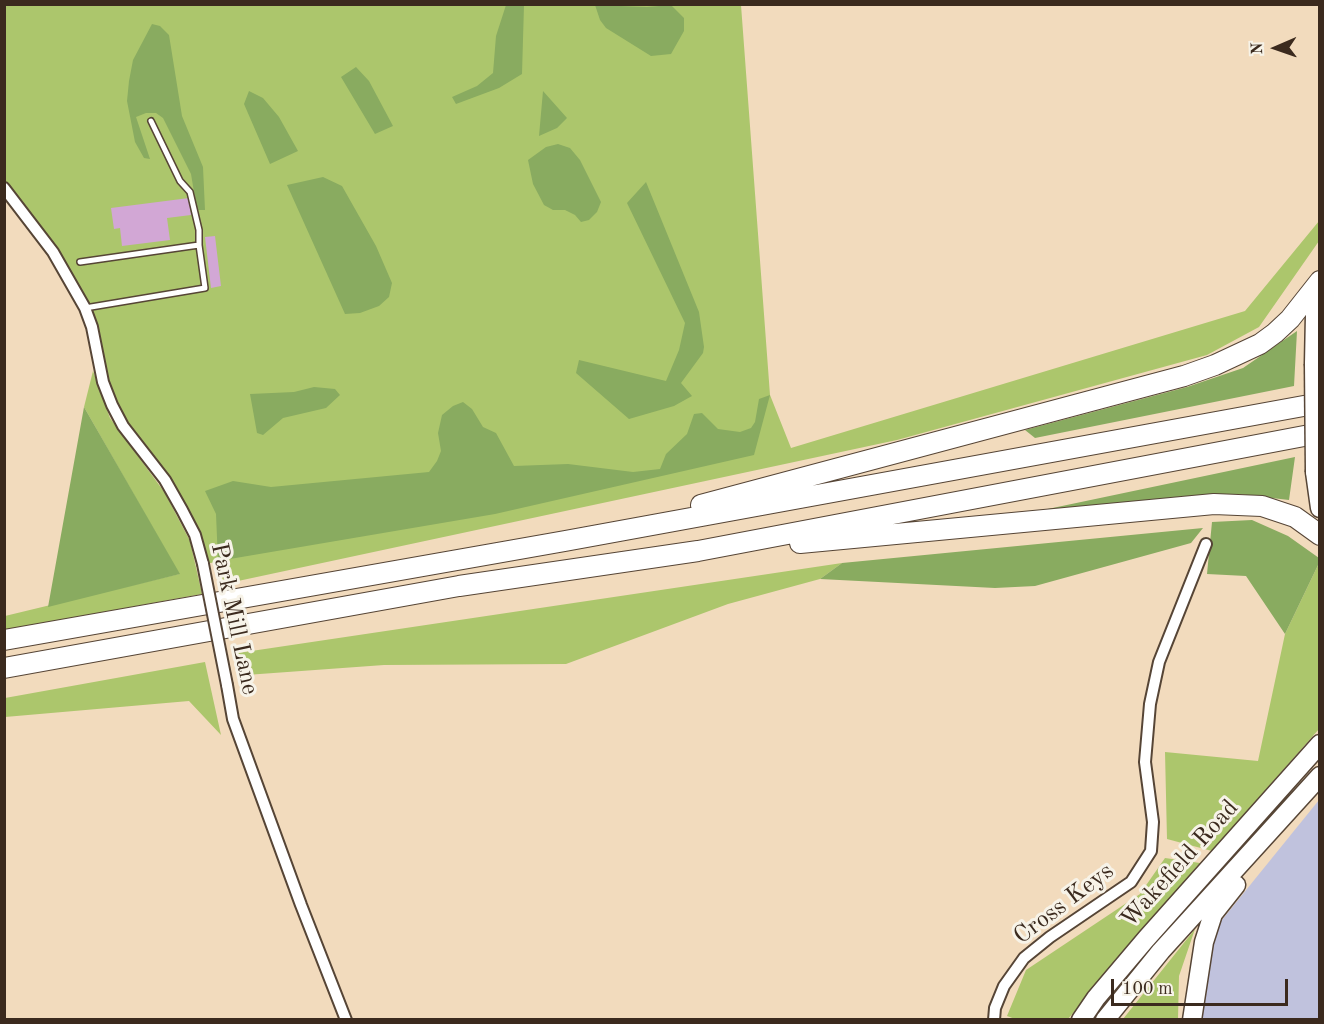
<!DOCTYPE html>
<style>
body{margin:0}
#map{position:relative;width:1324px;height:1024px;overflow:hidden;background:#f2dbbd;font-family:"Old Standard TT",serif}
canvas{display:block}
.frame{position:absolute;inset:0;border:6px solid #3b2a1e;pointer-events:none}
.north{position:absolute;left:1246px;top:18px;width:60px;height:60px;-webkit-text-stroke:4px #f7f3e8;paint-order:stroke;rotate:268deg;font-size:16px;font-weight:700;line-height:24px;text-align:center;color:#3b2a1e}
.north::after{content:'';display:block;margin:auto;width:21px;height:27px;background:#3b2a1e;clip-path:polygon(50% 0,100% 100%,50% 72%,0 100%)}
.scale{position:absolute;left:1111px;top:979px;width:177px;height:27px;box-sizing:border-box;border:3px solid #3b2a1e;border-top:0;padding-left:8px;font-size:18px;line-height:21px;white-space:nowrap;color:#3b2a1e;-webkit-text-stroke:4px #f7f3e8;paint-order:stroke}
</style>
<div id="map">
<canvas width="1324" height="1024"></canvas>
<div class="frame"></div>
<div class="north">N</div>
<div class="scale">100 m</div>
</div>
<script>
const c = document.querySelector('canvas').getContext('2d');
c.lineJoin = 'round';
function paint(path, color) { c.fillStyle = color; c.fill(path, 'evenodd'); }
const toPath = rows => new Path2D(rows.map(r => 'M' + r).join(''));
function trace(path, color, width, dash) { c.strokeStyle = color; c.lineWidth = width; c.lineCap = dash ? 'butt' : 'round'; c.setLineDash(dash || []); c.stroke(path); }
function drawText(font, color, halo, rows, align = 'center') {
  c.font = font + ' "Old Standard TT",serif'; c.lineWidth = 6; c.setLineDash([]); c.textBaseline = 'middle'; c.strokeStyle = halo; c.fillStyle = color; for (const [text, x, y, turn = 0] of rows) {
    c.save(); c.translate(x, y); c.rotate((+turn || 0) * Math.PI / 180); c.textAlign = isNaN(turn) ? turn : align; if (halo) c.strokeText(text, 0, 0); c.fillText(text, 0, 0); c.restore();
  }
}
paint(toPath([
 [1319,800,1319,1019,1192,1020,1204,942]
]), '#c0c2dd');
paint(toPath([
 [4,5,741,5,770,395,791,448,1245,311,1319,221,1319,241,1259,327,1207,355,897,440,224,584,218,562,203,564,195,535,112,405,85,308,5,188],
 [93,371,110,418,165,493,190,541,202,594,5,630,5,616,179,574,84,407],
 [842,563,820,579,728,604,566,664,384,665,246,675,238,653],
 [1319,563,1319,729,1212,851,1167,839,1165,752,1258,761,1285,634],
 [205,662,221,735,189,701,5,717,5,698],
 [1165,858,1200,863,1068,1019,1015,1019,1007,1016,1026,970,1140,894],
 [1195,929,1179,976,1178,1019,1123,1019]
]), '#acc66c');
paint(toPath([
 [506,5,524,5,522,74,499,88,456,104,452,97,477,86,493,73,496,36],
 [595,5,647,7,671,5,684,18,684,31,671,54,651,56,606,28,600,20],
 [152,24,160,26,169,35,182,116,203,167,205,210,197,210,191,174,163,118,156,113,146,113,136,117,150,159,144,158,135,142,127,101,129,81,133,60],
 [356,67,369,81,393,126,375,134,341,77],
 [249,91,263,98,279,117,298,151,270,164,244,104],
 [543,91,567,118,557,128,539,136],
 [558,144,570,148,580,160,601,202,597,212,589,220,581,222,575,215,565,210,553,210,544,205,533,184,528,160,546,147],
 [323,177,342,186,376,246,392,283,389,297,379,306,360,313,345,314,287,185],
 [646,182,699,312,704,347,703,353,681,383,692,396,674,406,629,419,576,373,579,360,666,381,679,350,685,323,627,203],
 [1297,331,1294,386,1035,438,1025,430,1187,387,1243,368],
 [314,387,335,389,340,395,326,408,283,418,263,435,257,433,250,394,294,392],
 [770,395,754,455,495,514,218,561,216,514,205,491,233,481,271,487,429,472,437,461,441,451,438,433,442,415,453,406,463,402,472,409,483,427,496,433,514,466,568,464,633,472,660,469,666,454,687,434,694,414,702,413,718,429,740,432,751,428,755,422,759,399],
 [84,407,180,574,48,607],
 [1295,457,1289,500,1238,494,1024,514],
 [1252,520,1288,536,1319,558,1319,563,1285,634,1246,576,1207,574,1212,522],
 [1203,528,1191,543,1035,586,995,588,820,579,842,563]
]), '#89ab60');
paint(toPath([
 [189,198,191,215,167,218,170,240,122,246,120,228,114,229,111,208],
 [215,236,221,286,211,288,205,237]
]), '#d2a7d5');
const service = toPath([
 [151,121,180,181,190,192,199,230,199,245],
 [80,262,199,245,205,288,85,308]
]);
const minor = toPath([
 [4,188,53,252,85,308,92,327,103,382,112,405,123,426,165,480,182,510,195,535,203,564],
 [227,685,233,719,301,905,346,1020],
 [994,1020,995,1008,1004,986,1024,958,1050,937,1131,882,1151,851,1153,822,1145,762,1150,704,1159,662,1206,544]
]);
const trunk = toPath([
 [1314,364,1315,314,1320,293],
 [1315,472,1320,508],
 [1081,1020,1096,998,1146,939,1320,744],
 [1105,1020,1161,951,1320,776],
 [1192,1020,1204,942,1213,914,1236,885]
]);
const motorway = toPath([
 [701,505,1184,376,1215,365,1260,344,1275,333,1290,319,1320,281],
 [800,543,1214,504,1262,506,1295,517,1320,535],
 [4,640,565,541,1320,403],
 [4,668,459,586,698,551,1320,433]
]);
trace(service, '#564536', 8);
trace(minor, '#564536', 14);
trace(trunk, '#564536', 21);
trace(motorway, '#564536', 22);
trace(service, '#fff', 5);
trace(minor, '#fff', 10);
trace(trunk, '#fff', 18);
trace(motorway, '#fff', 20);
const minorBridge = toPath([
 [203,564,227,685]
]);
const trunkBridge = toPath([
 [1314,364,1315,472]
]);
trace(minorBridge, '#564536', 14, []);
trace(trunkBridge, '#564536', 21, []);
trace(minorBridge, '#fff', 10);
trace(trunkBridge, '#fff', 18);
drawText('24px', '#3b2a1e', '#f7f3e8', [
 ["Park Mill Lane",234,619,78],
 ["Wakefield Road",1180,864,-48],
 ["Cross Keys",1064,904,-37]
]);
</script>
